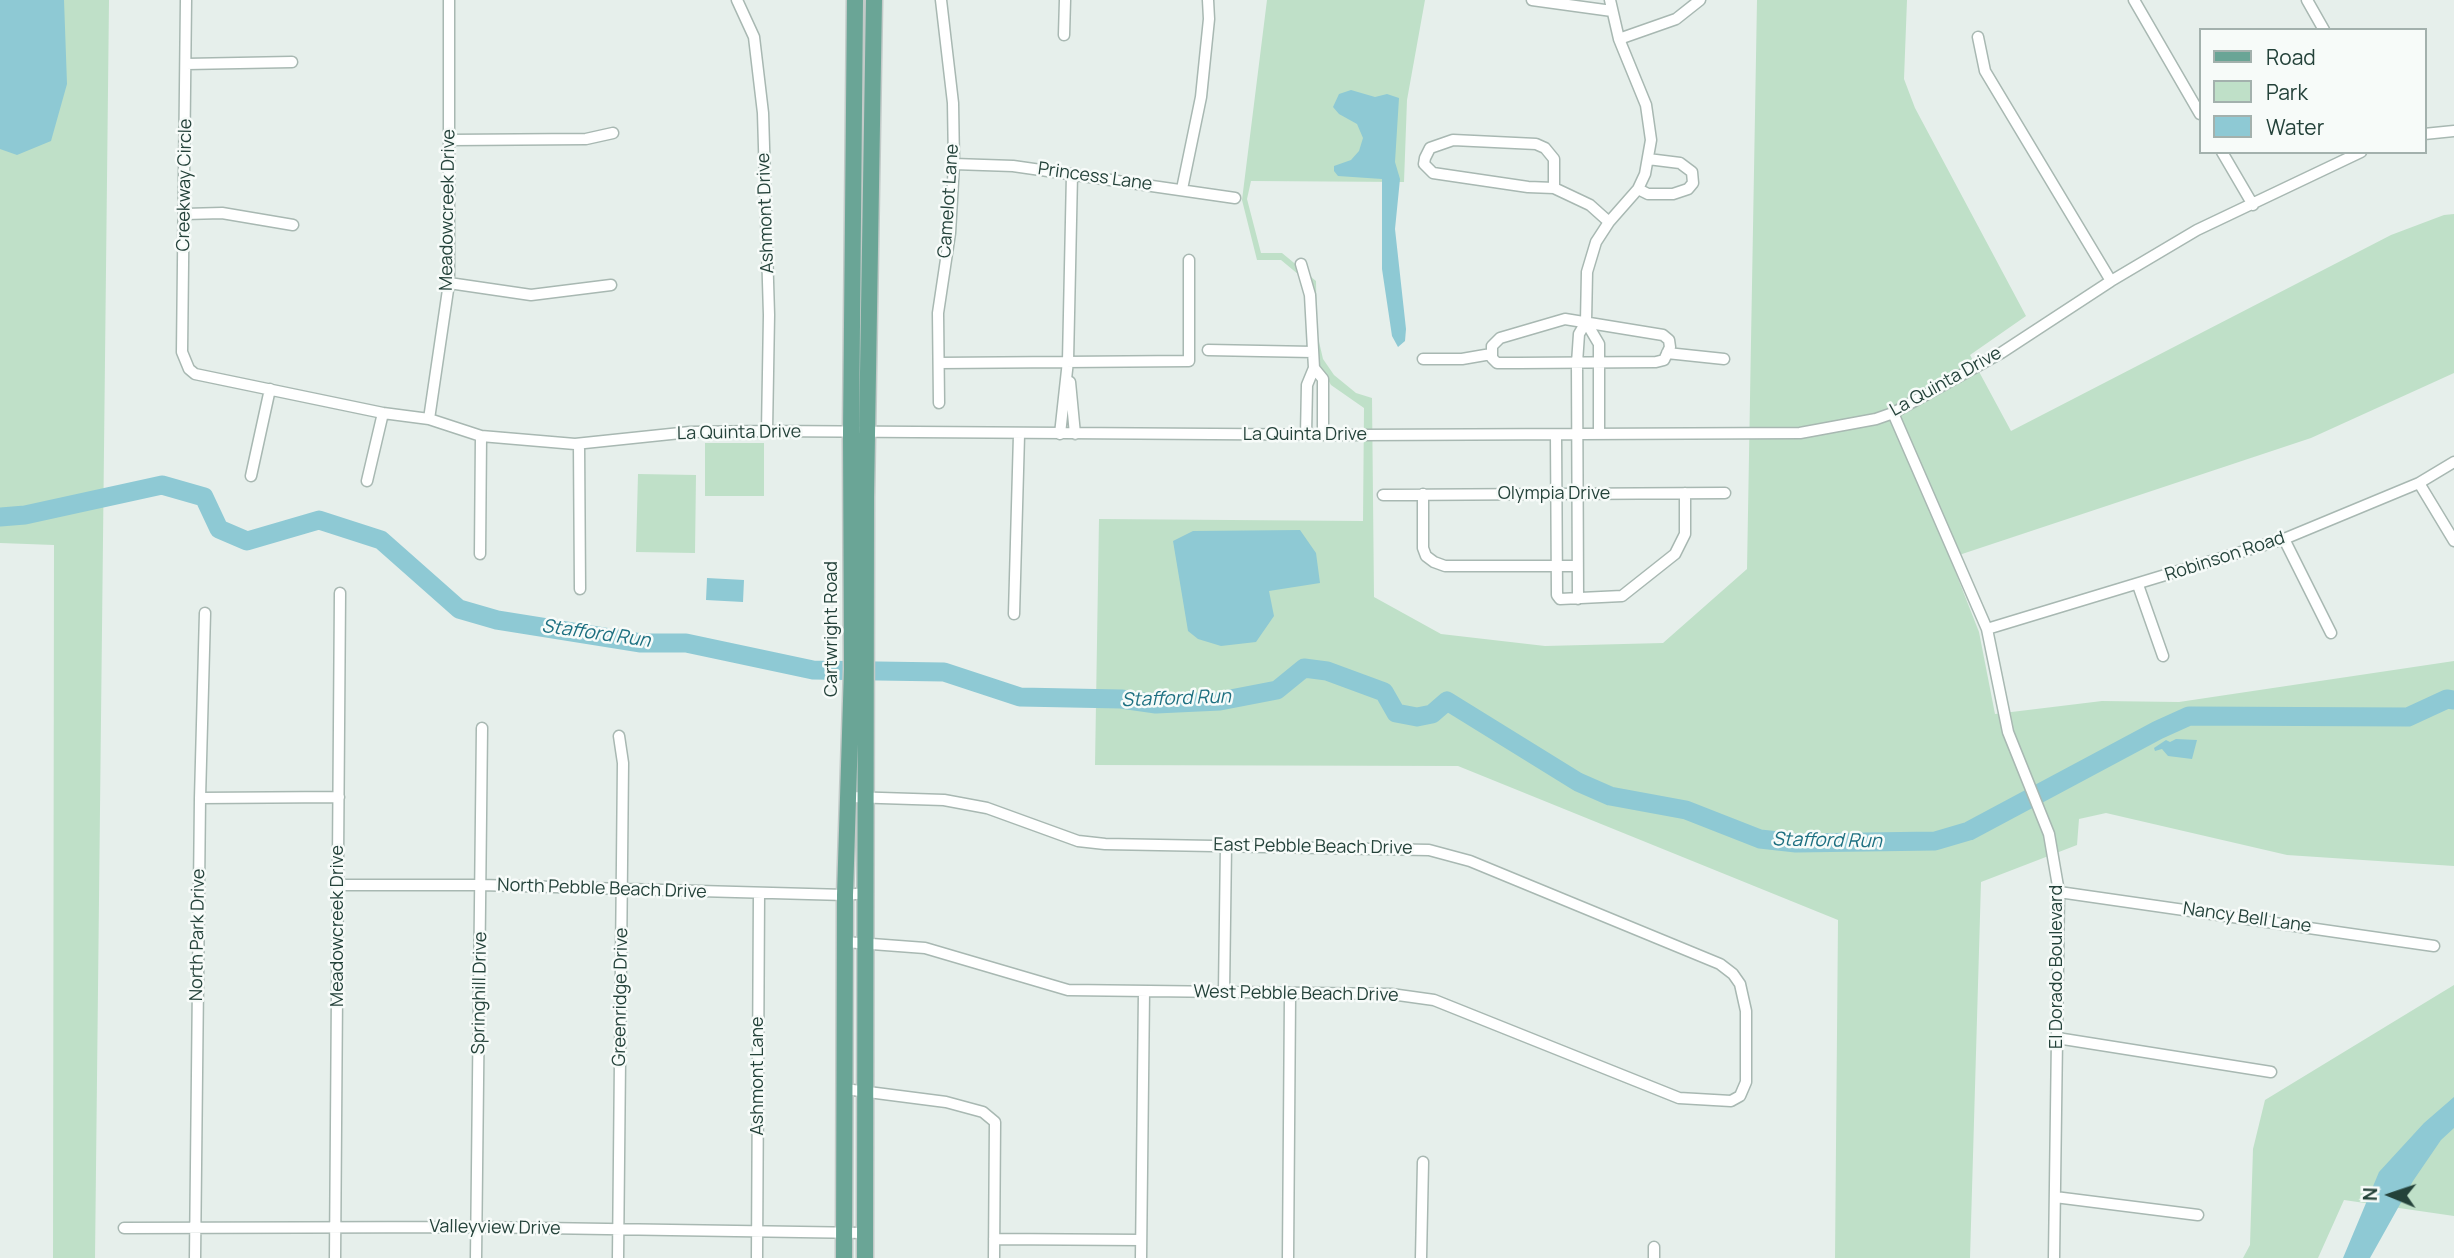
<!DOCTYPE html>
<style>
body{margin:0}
#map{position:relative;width:2454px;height:1258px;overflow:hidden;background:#e6efeb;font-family:Manrope,sans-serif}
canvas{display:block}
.legend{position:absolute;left:2199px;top:28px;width:228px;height:126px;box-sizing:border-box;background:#f7fbf9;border:2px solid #a3b1ad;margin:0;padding:9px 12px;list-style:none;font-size:21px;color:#24423a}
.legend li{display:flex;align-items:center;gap:14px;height:35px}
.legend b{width:35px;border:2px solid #a3b1ad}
.north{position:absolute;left:2356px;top:1160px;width:70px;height:70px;-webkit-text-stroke:5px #f7fbf9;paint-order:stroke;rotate:272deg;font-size:19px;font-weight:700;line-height:28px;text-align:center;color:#24423a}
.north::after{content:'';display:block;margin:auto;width:24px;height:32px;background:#24423a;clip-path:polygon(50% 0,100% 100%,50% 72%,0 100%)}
</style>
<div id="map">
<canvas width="2454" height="1258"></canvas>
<ul class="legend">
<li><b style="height:9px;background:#6aa596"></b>Road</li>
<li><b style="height:19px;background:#bfe0c8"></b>Park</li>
<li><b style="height:19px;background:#8ec9d4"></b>Water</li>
</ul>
<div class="north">N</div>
</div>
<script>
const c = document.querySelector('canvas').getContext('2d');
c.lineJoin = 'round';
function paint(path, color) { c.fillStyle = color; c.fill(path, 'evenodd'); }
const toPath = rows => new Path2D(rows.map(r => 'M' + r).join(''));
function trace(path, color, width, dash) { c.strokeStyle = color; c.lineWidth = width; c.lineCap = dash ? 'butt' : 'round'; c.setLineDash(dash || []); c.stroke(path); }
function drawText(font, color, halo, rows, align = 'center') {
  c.font = font + ' Manrope,sans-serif'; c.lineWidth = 5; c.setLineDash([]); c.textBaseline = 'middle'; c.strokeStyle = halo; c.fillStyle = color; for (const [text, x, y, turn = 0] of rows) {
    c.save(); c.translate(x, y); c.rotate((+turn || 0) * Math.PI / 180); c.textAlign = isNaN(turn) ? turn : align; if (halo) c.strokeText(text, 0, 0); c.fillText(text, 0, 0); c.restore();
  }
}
paint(toPath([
 [0,0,109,0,95,1258,53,1258,54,545,0,543],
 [1267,0,1425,0,1407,100,1404,182,1251,181,1247,199,1261,253,1282,253,1316,281,1317,333,1323,359,1334,375,1356,393,1372,398,1374,597,1441,634,1545,646,1663,643,1747,569,1757,0,1907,0,1904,79,1915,108,2026,316,1970,355,2011,431,2391,235,2444,215,2454,214,2454,373,2311,438,1950,558,1979,632,1995,714,2102,701,2179,702,2454,661,2454,866,2287,855,2106,813,2079,819,2077,845,1981,882,1970,1258,1835,1258,1838,920,1458,766,1095,765,1099,519,1363,521,1364,408,1331,385,1319,364,1313,340,1310,284,1281,260,1257,260,1242,200],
 [705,443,764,443,764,496,705,496],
 [638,474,696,475,695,553,636,552],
 [2454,985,2454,1216,2344,1200,2318,1258,2243,1258,2250,1245,2253,1149,2265,1100]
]), '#bfe0c8');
paint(toPath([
 [0,0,64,0,67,84,51,141,17,155,0,149],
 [1351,90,1375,97,1387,94,1399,98,1395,162,1400,179,1395,229,1406,329,1405,341,1398,347,1392,336,1382,269,1382,179,1338,176,1334,171,1334,166,1351,160,1359,151,1363,138,1357,124,1339,114,1333,107,1339,94],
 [1300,530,1316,553,1320,583,1269,591,1274,616,1256,642,1221,646,1198,639,1188,631,1173,541,1193,531],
 [707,578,744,580,743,602,706,600],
 [2176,739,2197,740,2192,759,2168,756,2162,749,2155,751,2154,748,2166,740,2170,742],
 [2454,1097,2454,1128,2441,1140,2413,1181,2370,1258,2343,1258,2379,1172,2424,1123]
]), '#8ec9d4');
trace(toPath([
 [0,517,25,515,162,485,204,497,219,529,247,541,319,520,381,540,459,609,497,620,641,643,686,643,813,670,944,672,1020,697,1121,699,1156,704,1220,701,1277,690,1304,668,1327,671,1384,692,1396,713,1417,717,1432,714,1447,701,1578,782,1610,796,1686,810,1760,839,1796,843,1935,841,1969,831,2158,730,2189,716,2408,717,2447,699,2454,700]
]), '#8ec9d4', 19);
const minor = toPath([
 [186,0,182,352,189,369,195,374,383,413,429,419,481,436,575,444,690,432,767,431,1361,435,1800,433,1876,419,1893,413,2001,353,2111,281,2197,230,2361,152],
 [737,0,754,37,763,113,769,315,767,431],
 [1532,0,1612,11],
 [2134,0,2200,114],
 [2307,0,2324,30],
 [1064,35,1065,0],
 [1978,37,1985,71,2111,281],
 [1619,39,1676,19,1700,0],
 [186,64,292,62],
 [2424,134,2454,131],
 [450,140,586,139,613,133],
 [2222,152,2253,205],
 [954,164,1013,166,1235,198],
 [1554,188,1554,159,1545,148,1536,144,1453,140,1430,148,1425,158,1424,164,1433,173,1528,187,1554,188,1590,205,1609,222],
 [1182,189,1201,97,1209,19,1208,0],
 [1638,189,1648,194,1673,194,1688,189,1693,183,1692,172,1680,163,1648,159],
 [185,214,222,213,293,225],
 [1301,264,1310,295,1314,368,1307,385,1306,435],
 [449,283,531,295,611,285],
 [1565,319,1663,335,1669,340,1670,347,1664,360,1656,362,1519,363,1497,363,1492,358,1492,346,1500,338,1565,319],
 [1586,322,1599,344,1599,434],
 [1208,350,1313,352],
 [1667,353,1724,359],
 [1423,359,1462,359,1491,354],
 [939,363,1189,361,1189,260],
 [1314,368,1323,379,1323,435],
 [1070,382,1075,434],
 [939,403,938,313,950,233,954,164,953,103,941,0],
 [1893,413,1987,629,2008,732,2049,834,2059,892,2054,1258],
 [429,419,449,283,449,0],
 [1060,434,1068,361,1072,174],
 [1556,435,1557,595,1560,599,1622,596,1675,554,1685,534,1685,493],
 [579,444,580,589],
 [251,476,270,389],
 [367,481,383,413],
 [2419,483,2454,541],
 [1423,494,1423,548,1426,556,1434,562,1445,566,1577,566],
 [1383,495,1725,493],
 [2284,539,2331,633],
 [480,554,481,436],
 [2138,585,2163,656],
 [1578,599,1577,363,1579,334,1586,322,1587,272,1596,242,1609,222,1638,189,1645,174,1651,140,1646,105,1619,39,1610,0],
 [1014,614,1019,435],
 [1987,629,2284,539,2419,483,2454,462],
 [200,798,339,797],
 [338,885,481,885,845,895,866,893],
 [2059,892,2434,946],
 [845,942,925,948,1068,990,1391,994,1434,1000,1679,1098,1731,1101,1740,1096,1746,1082,1746,1011,1740,984,1733,974,1720,964,1470,861,1429,850,1105,844,1078,841,987,808,944,800,850,797],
 [1224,992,1226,845],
 [2057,1038,2271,1072],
 [845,1089,946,1102,983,1112,995,1122,994,1258],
 [2055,1197,2198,1215],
 [124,1228,477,1227,865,1233],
 [994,1239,1141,1240],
 [195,1258,200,798,205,613],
 [335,1258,340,593],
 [476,1258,482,728],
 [618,1258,623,763,619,736],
 [757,1258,759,893],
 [1141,1258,1144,991],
 [1288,1258,1290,996],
 [1421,1258,1423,1162],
 [1654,1258,1654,1247]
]);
const primary = toPath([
 [844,1258,845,895,852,669,851,433,855,0],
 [865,1258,866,497,874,0]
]);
trace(minor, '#a8b8b2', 13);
trace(primary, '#c2cac8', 19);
trace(minor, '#fff', 10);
trace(primary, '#6aa596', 16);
drawText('18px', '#24423a', '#f7fbf9', [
 ["Princess Lane",1095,177,8],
 ["Creekway Circle",185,185,-89],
 ["Camelot Lane",949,201,-86],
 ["Meadowcreek Drive",448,210,-89],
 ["Ashmont Drive",766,213,-92],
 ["La Quinta Drive",1946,382,-29],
 ["La Quinta Drive",739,433,-1],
 ["La Quinta Drive",1305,435],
 ["Olympia Drive",1554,494],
 ["Robinson Road",2225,557,-18],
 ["Cartwright Road",832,629,-90],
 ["East Pebble Beach Drive",1313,847,1],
 ["North Pebble Beach Drive",602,889,2],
 ["Nancy Bell Lane",2247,918,8],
 ["Meadowcreek Drive",338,926,-90],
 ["North Park Drive",198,935,-89],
 ["El Dorado Boulevard",2057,967,-90],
 ["Springhill Drive",480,993,-89],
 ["West Pebble Beach Drive",1296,994,1],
 ["Greenridge Drive",621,997,-89],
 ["Ashmont Lane",758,1076,-90],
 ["Valleyview Drive",495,1228,1]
]);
drawText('italic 19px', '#1c6f80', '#f7fbf9', [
 ["Stafford Run",596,634,8],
 ["Stafford Run",1176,699,-2],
 ["Stafford Run",1827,841,1]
]);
</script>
